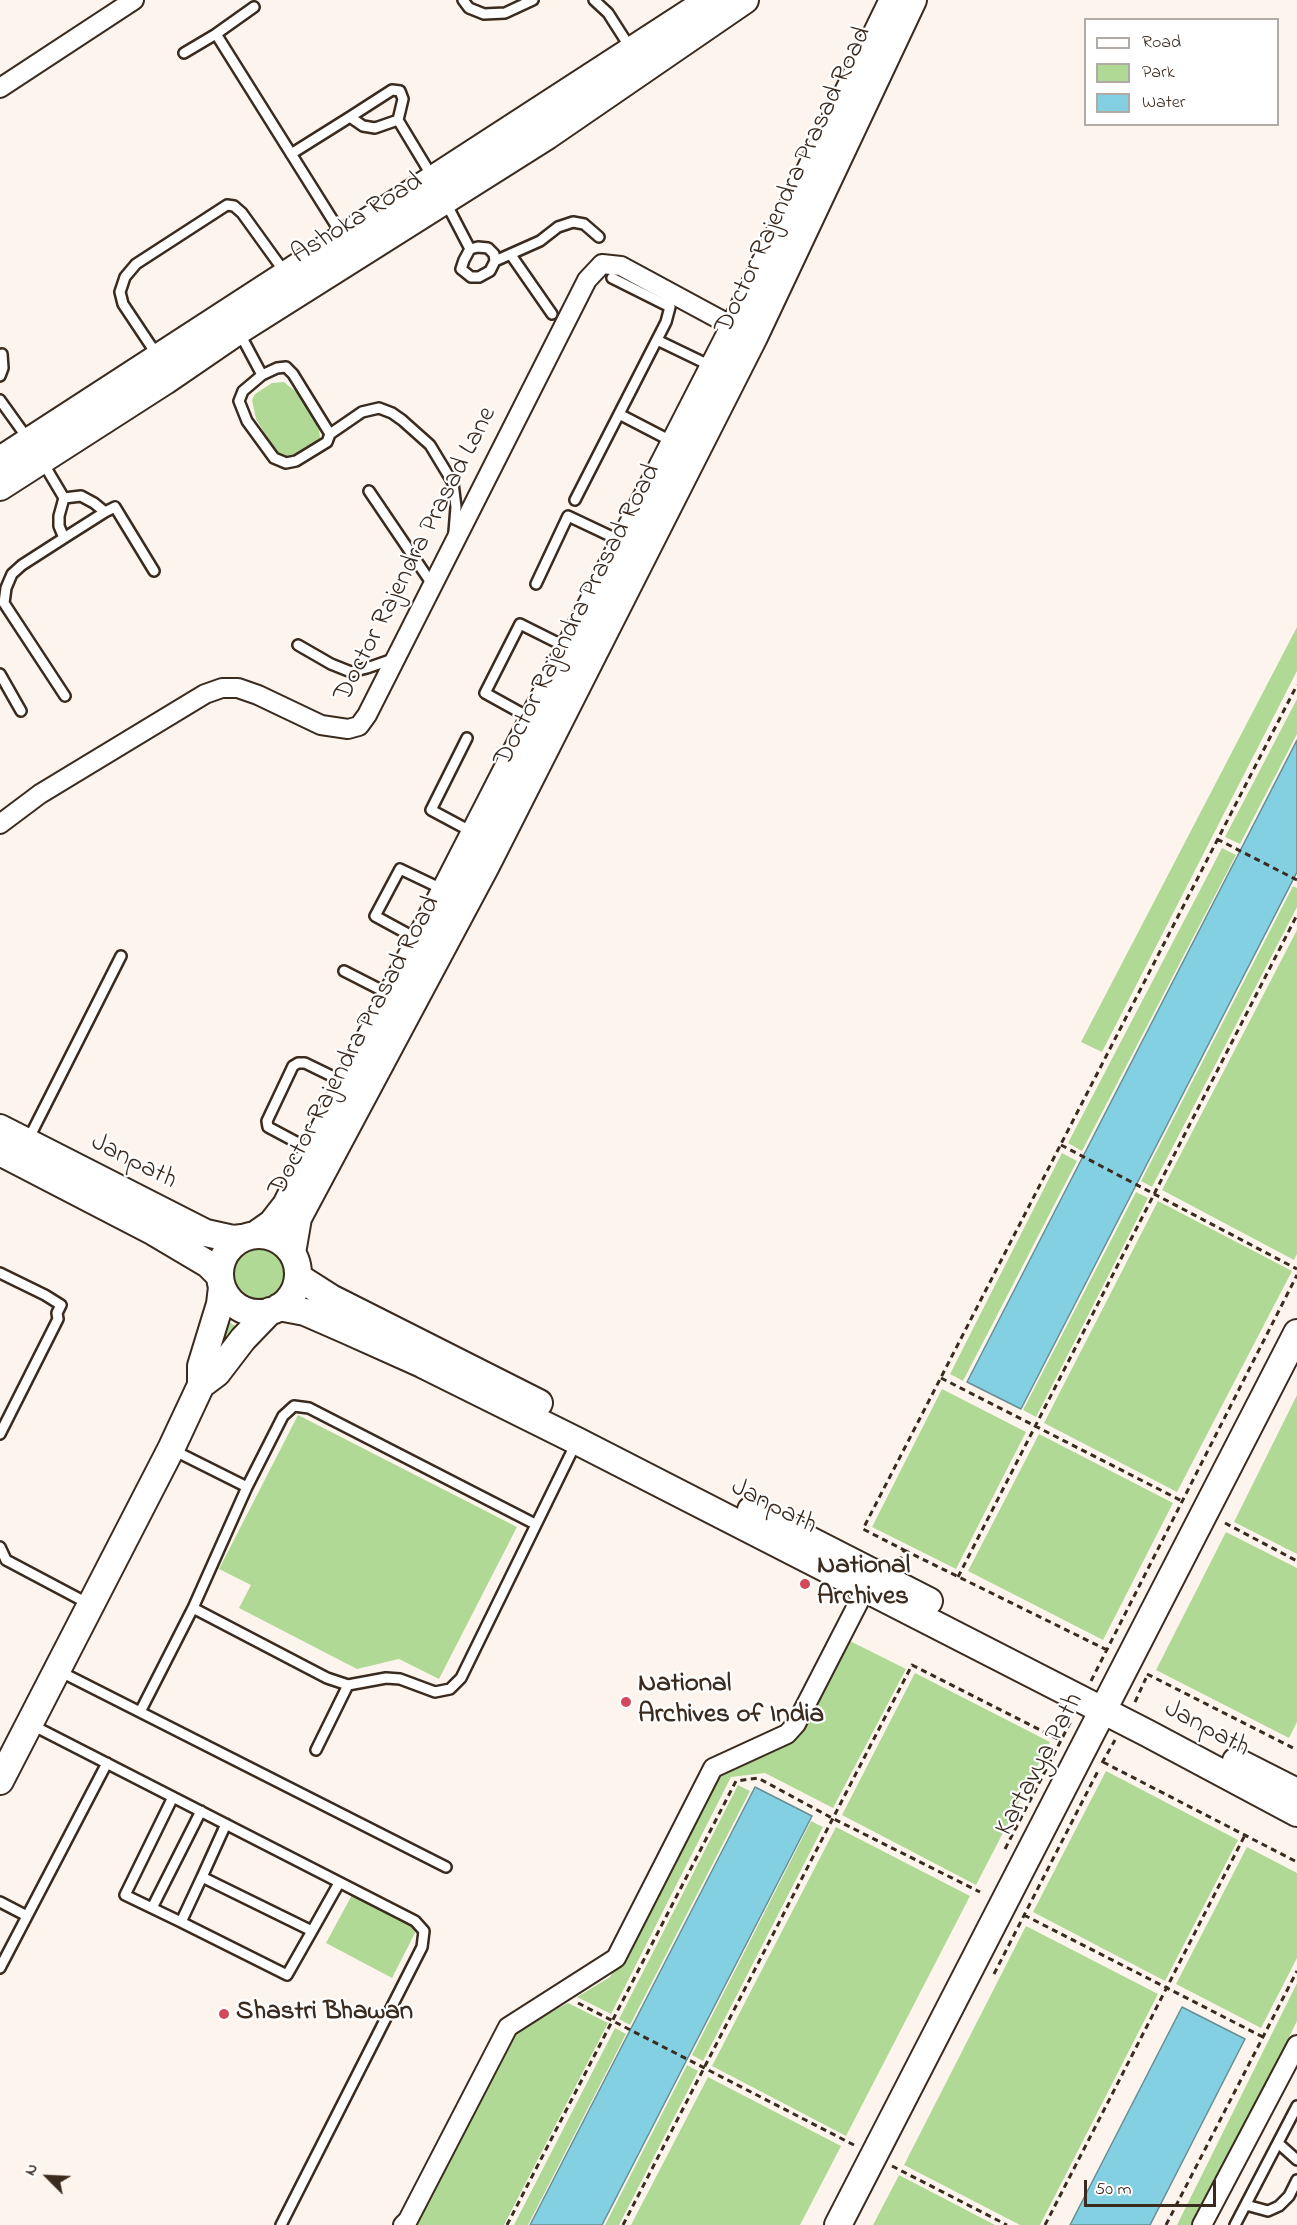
<!DOCTYPE html>
<style>
body{margin:0}
#map{position:relative;width:1297px;height:2225px;overflow:hidden;background:#fdf5ed;font-family:"Indie Flower",sans-serif}
canvas{display:block}
.legend{position:absolute;left:1084px;top:18px;width:195px;height:108px;box-sizing:border-box;background:#fff;border:2px solid #b1aaa5;margin:0;padding:8px 10px;list-style:none;font-size:18px;color:#3b2a1e}
.legend li{display:flex;align-items:center;gap:12px;height:30px}
.legend b{width:30px;border:2px solid #b1aaa5}
.north{position:absolute;left:18px;top:2147px;width:60px;height:60px;-webkit-text-stroke:4px #fff;paint-order:stroke;rotate:294deg;font-size:16px;font-weight:700;line-height:24px;text-align:center;color:#3b2a1e}
.north::after{content:'';display:block;margin:auto;width:21px;height:27px;background:#3b2a1e;clip-path:polygon(50% 0,100% 100%,50% 72%,0 100%)}
.scale{position:absolute;left:1084px;top:2180px;width:132px;height:27px;box-sizing:border-box;border:3px solid #3b2a1e;border-top:0;padding-left:8px;font-size:18px;line-height:21px;white-space:nowrap;color:#3b2a1e;-webkit-text-stroke:4px #fff;paint-order:stroke}
</style>
<div id="map">
<canvas width="1297" height="2225"></canvas>
<ul class="legend">
<li><b style="height:8px;background:#fff"></b>Road</li>
<li><b style="height:16px;background:#b0d996"></b>Park</li>
<li><b style="height:16px;background:#84d0e3"></b>Water</li>
</ul>
<div class="north">N</div>
<div class="scale">50 m</div>
</div>
<script>
const c = document.querySelector('canvas').getContext('2d');
c.lineJoin = 'round';
function paint(path, color) { c.fillStyle = color; c.fill(path, 'evenodd'); }
const toPath = rows => new Path2D(rows.map(r => 'M' + r).join(''));
function trace(path, color, width, dash) { c.strokeStyle = color; c.lineWidth = width; c.lineCap = dash ? 'butt' : 'round'; c.setLineDash(dash || []); c.stroke(path); }
function drawText(font, color, halo, rows, align = 'center') {
  c.font = font + ' "Indie Flower",sans-serif'; c.lineWidth = 4.5; c.setLineDash([]); c.textBaseline = 'middle'; c.strokeStyle = halo; c.fillStyle = color; for (const [text, x, y, turn = 0] of rows) {
    c.save(); c.translate(x, y); c.rotate((+turn || 0) * Math.PI / 180); c.textAlign = isNaN(turn) ? turn : align; if (halo) c.strokeText(text, 0, 0); c.fillText(text, 0, 0); c.restore();
  }
}
paint(toPath([
 [284,382,300,395,319,428,320,439,317,449,294,463,276,452,256,419,252,400,255,394,272,383],
 [1297,627,1297,671,1102,1052,1081,1042],
 [1297,699,1297,734,1240,844,1225,837],
 [1222,848,1236,855,1082,1151,1068,1143],
 [1293,886,1297,888,1297,907,1152,1187,1141,1181],
 [1297,930,1297,1254,1294,1260,1162,1190],
 [1062,1153,1077,1161,963,1381,950,1374],
 [1136,1192,1148,1198,1036,1417,1023,1410],
 [1158,1201,1292,1271,1177,1492,1044,1423],
 '233 1274a26 26 0 1 1 52 0a26 26 0 1 1-52 0Z',
 [229,1322,239,1328,214,1359],
 [942,1389,1026,1432,956,1569,872,1527],
 [1297,1395,1297,1554,1234,1522],
 [298,1415,517,1527,439,1679,399,1659,357,1669,239,1608,251,1585,219,1569],
 [1039,1434,1173,1503,1103,1640,968,1571],
 [1226,1532,1297,1568,1297,1722,1289,1738,1156,1670],
 [848,1640,906,1669,833,1808,765,1773,731,1777,611,2014,577,1997,610,1977,718,1772,790,1742,807,1725,813,1715],
 [915,1673,1050,1742,976,1885,842,1815],
 [1106,1771,1238,1840,1165,1981,1033,1912],
 [738,1785,750,1791,630,2025,619,2019],
 [811,1821,823,1827,703,2061,692,2055],
 [836,1827,970,1896,846,2136,712,2066],
 [1247,1847,1297,1873,1297,1958,1261,2028,1176,1984],
 [353,1893,412,1923,415,1933,392,1978,326,1943],
 [1026,1926,1158,1994,1040,2225,1020,2225,904,2165],
 [1297,1983,1297,2021,1196,2225,1177,2225],
 [568,2003,608,2023,504,2225,416,2225,514,2032],
 [615,2028,626,2034,528,2225,514,2225],
 [687,2065,698,2071,619,2225,605,2225],
 [708,2077,841,2146,800,2225,631,2225],
 [899,2175,995,2225,873,2225]
]), '#b0d996');
const water = toPath([
 [1297,740,1297,872,1021,1409,967,1382,1297,740],
 [755,1787,812,1816,602,2225,530,2225,755,1787],
 [1182,2007,1245,2039,1150,2225,1070,2225,1182,2007]
]);
paint(water, '#84d0e3');
trace(water, '#678e94', 1.5);
const lane = toPath([
 [463,0,469,8,484,14,505,13,533,0],
 [594,0,608,13,631,49],
 [254,7,216,34,342,235],
 [184,53,216,34],
 [398,120,433,178],
 [291,154,350,117,392,90,400,91,403,99,398,120,375,128,363,126,350,117],
 [445,201,470,249],
 [478,247,488,248,494,254,495,261,490,271,479,277,471,277,461,269,464,260,470,249,478,247],
 [511,255,552,314],
 [495,261,540,241,558,227,573,222,584,224,599,237],
 [239,332,262,375,243,391,239,401,247,421,274,458,286,463,296,461,327,442,330,434,293,374,286,367,277,368,262,375],
 [657,340,711,366],
 [157,355,123,304,120,292,125,277,136,264,227,205,234,206,242,213,286,274],
 [0,376,3,368,2,354],
 [0,400,28,439],
 [619,414,673,442],
 [330,434,362,412,379,408,392,413,402,420,430,445,453,483,456,507,454,532],
 [42,461,64,498,59,516,59,526,64,538,105,512,94,503,81,496,64,498],
 [369,491,432,584],
 [575,500,666,322,670,307,612,278],
 [105,512,115,507,154,571],
 [64,538,22,565,12,574,6,588,4,603,65,696],
 [536,584,568,516,623,542],
 [298,645,331,664,351,672,367,668,393,659],
 [0,674,21,711],
 [532,719,485,693,520,624,566,647],
 [467,738,431,810,474,833],
 [419,940,375,916,400,869,442,889],
 [344,971,389,994],
 [28,1140,121,956],
 [311,1150,268,1127,267,1121,293,1066,298,1063,305,1063,344,1082],
 [0,1273,45,1295,61,1305,57,1313,58,1319,0,1434],
 [173,1450,247,1487],
 [535,1524,309,1408,294,1406,283,1416,247,1487,193,1608,327,1678,348,1685,386,1678,400,1679,435,1692,450,1689,461,1678,576,1443],
 [0,1547,6,1560,89,1604],
 [59,1671,140,1712,193,1608],
 [140,1712,446,1867],
 [32,1725,415,1921,424,1931,422,1947,281,2225],
 [316,1750,348,1685],
 [173,1797,125,1895,181,1922],
 [226,1824,202,1877,312,1931,339,1883],
 [202,1877,181,1922,287,1975,312,1931],
 [0,1902,27,1916],
 [152,1908,201,1811],
 [0,1968,107,1763],
 [1278,2143,1297,2160],
 [1246,2205,1268,2211,1279,2206,1289,2196,1297,2180],
 [1235,2225,1297,2106]
]);
const street = toPath([
 [0,88,134,0],
 [0,824,40,794,205,694,222,688,238,688,258,695,321,725,348,729,359,726,367,715,587,280,602,264,621,266,743,332],
 [403,2225,408,2220,508,2027,616,1958,713,1768,787,1734,796,1724,866,1588],
 [1202,2225,1297,2045]
]);
const secondary = toPath([
 [0,460,709,0],
 [0,487,165,381,238,331,547,136,745,0],
 [0,1128,206,1233,233,1239,242,1238],
 [0,1152,154,1232,208,1264,220,1276],
 [255,1235,272,1223,286,1205,391,996,734,327,893,0],
 '220 1274a39 39 0 1 1 78 0a39 39 0 1 1-78 0Z',
 [292,1253,298,1218,486,866,754,337,913,0],
 [298,1277,331,1298,539,1403],
 [279,1307,305,1312,344,1329,422,1364,577,1441,1147,1733,1297,1813],
 [201,1385,217,1373,243,1339,270,1311],
 [751,1510,929,1601],
 [1236,1761,1297,1792],
 [0,1781,171,1449,201,1385,201,1366,220,1304,222,1287],
 [838,2225,1297,1333]
]);
trace(lane, '#3b2a1e', 14);
trace(street, '#3b2a1e', 22);
trace(secondary, '#3b2a1e', 30);
trace(toPath([
 [1217,839,1297,880],
 [1061,1145,1297,1269],
 [941,1378,1182,1501],
 [1225,1523,1297,1561],
 [904,1550,1107,1650],
 [899,1562,904,1550,863,1529,1297,685],
 [958,1577,1297,915],
 [1147,1674,1297,1750],
 [1091,1681,1297,1275],
 [1135,1702,1146,1678],
 [1103,1762,1297,1862],
 [1102,1763,1115,1740],
 [1005,1849,1072,1719],
 [1024,1915,1263,2037],
 [994,1974,1099,1769],
 [578,2003,854,2145],
 [892,2166,1007,2225],
 [507,2225,736,1781,758,1778,832,1818,980,1892],
 [623,2225,912,1665,1060,1740],
 [1045,2225,1245,1835],
 [1166,2225,1297,1971]
]), '#3b2a1e', 3, [6, 4.5]);
trace(lane, '#fff', 9);
trace(street, '#fff', 18);
trace(secondary, '#fff', 26);
for (const [x, y, r, color] of [
 [805,1584,6,"#d1495b"],
 [626,1702,6,"#d1495b"],
 [224,2014,6,"#d1495b"]
]) { const dot = new Path2D(); dot.arc(x, y, r, 0, 2 * Math.PI); c.fillStyle = color; c.fill(dot); trace(dot, '#fff', 2); }
drawText('27px', '#3b2a1e', '#fff', [
 ["Doctor Rajendra Prasad Road",795,181,-65],
 ["Ashoka Road",358,220,-32],
 ["Doctor Rajendra Prasad Lane",417,555,-63],
 ["Doctor Rajendra Prasad Road",579,616,-63],
 ["Doctor Rajendra Prasad Road",356,1047,-62],
 ["Janpath",133,1163,27],
 ["Janpath",773,1508,27],
 ["Janpath",1206,1730,28],
 ["Kartavya Path",1041,1765,-62]
]);
drawText('bold 27px', '#3b2a1e', '#fff', [
 ["National",817,1568],
 ["Archives",817,1599],
 ["National",638,1686],
 ["Archives of India",638,1717],
 ["Shastri Bhawan",236,2014]
], 'left');
</script>
